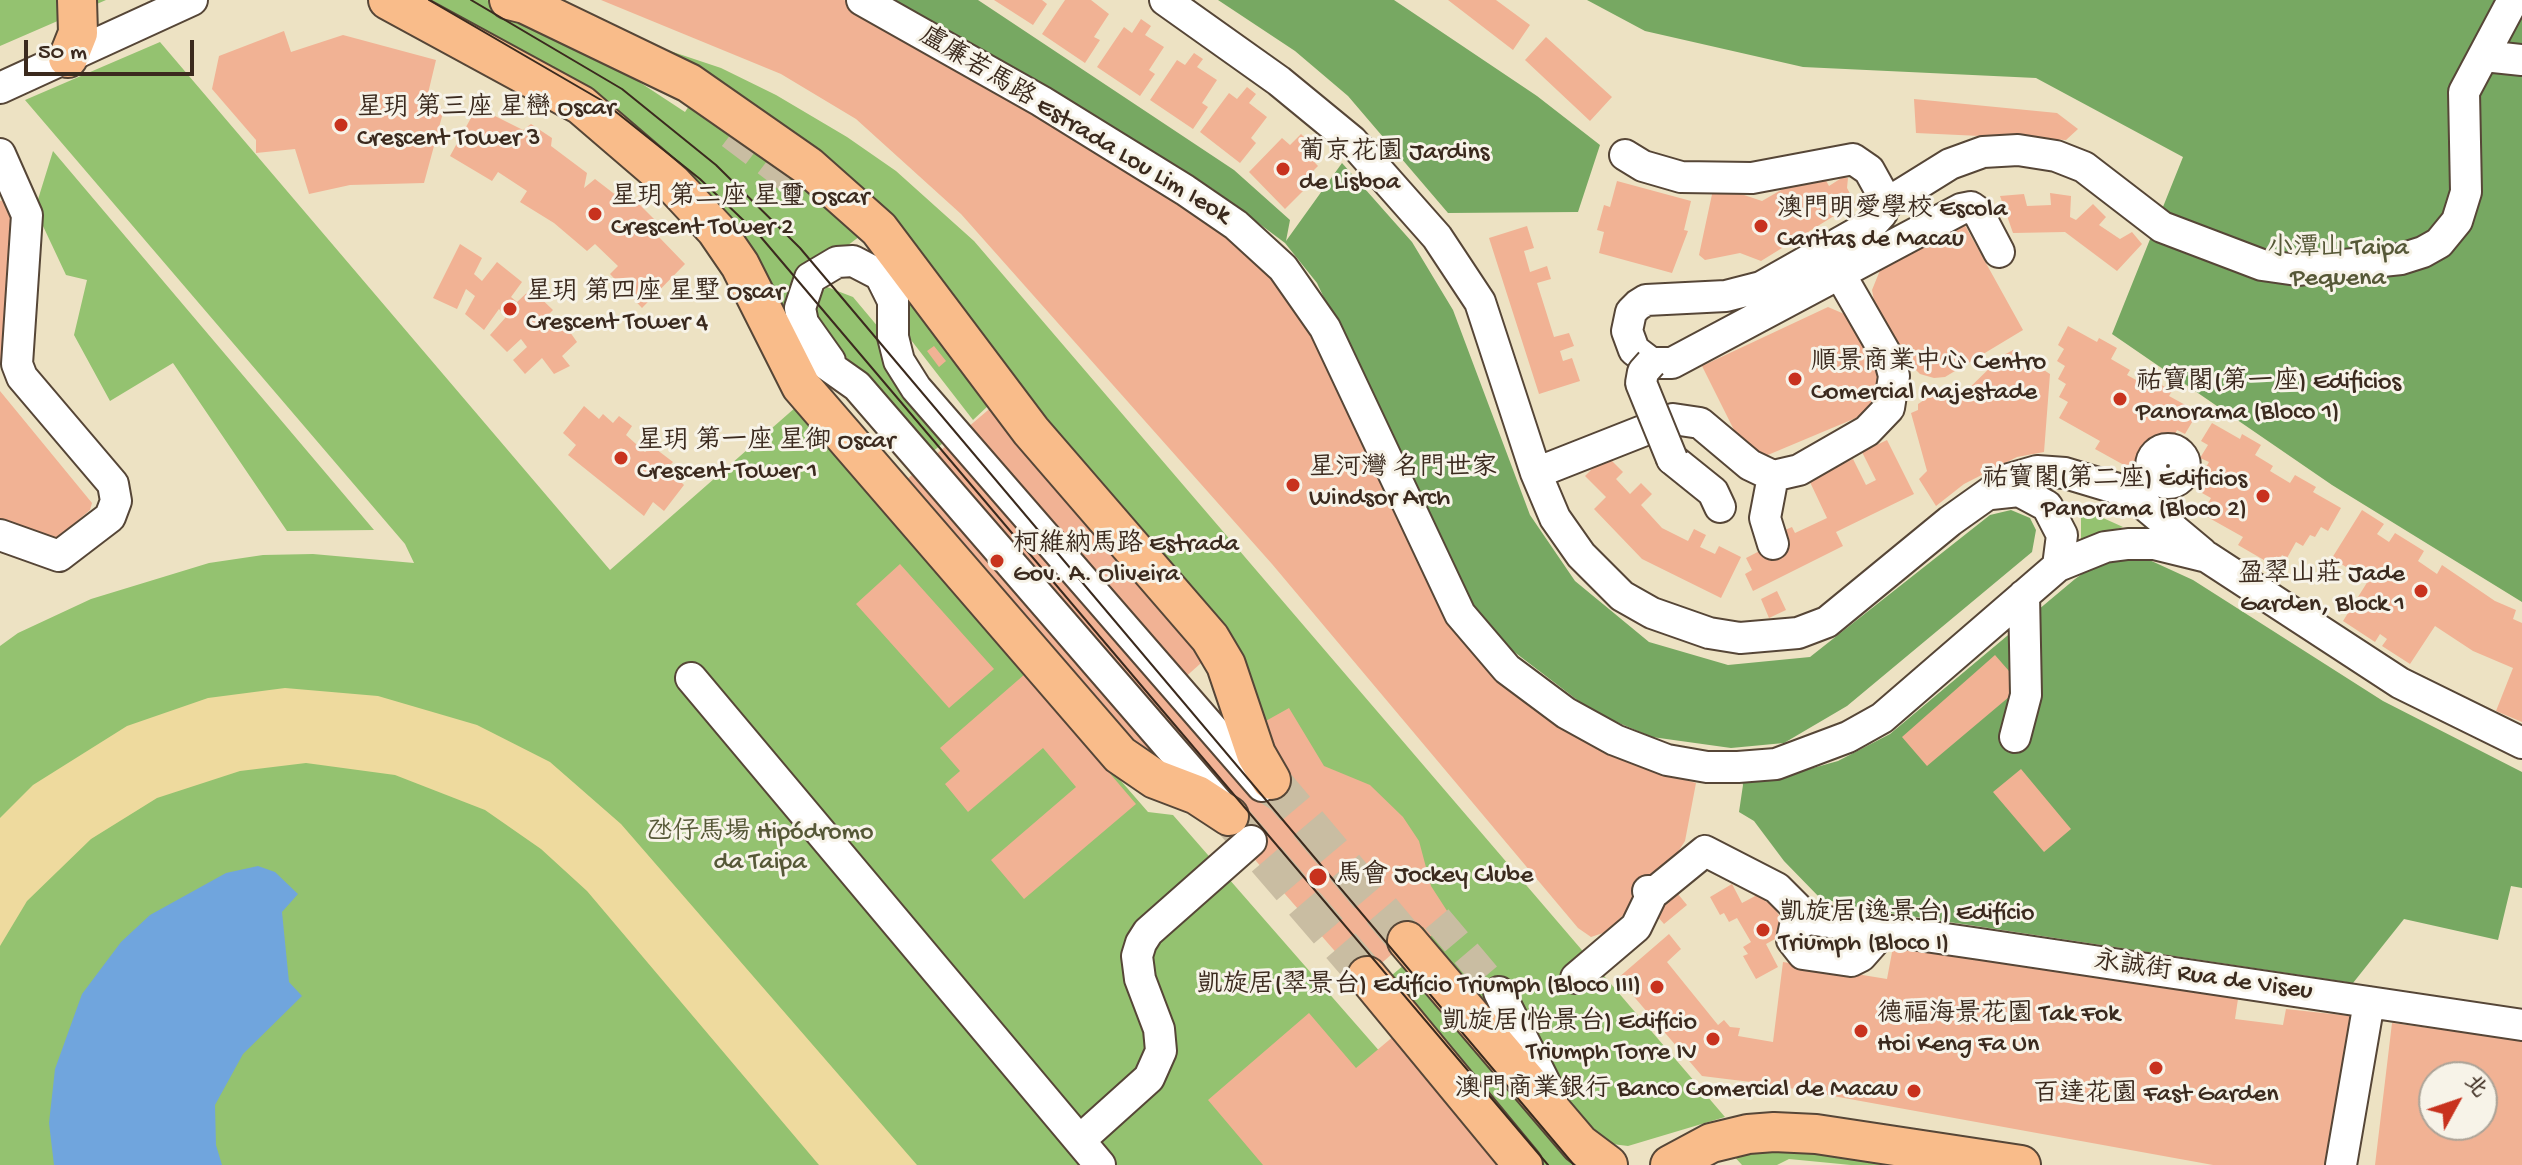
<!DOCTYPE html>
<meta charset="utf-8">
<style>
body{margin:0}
#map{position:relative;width:2522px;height:1165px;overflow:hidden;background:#ede2c3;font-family:"Gochi Hand","LXGW WenKai TC",sans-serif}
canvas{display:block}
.north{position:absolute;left:2418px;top:1061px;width:80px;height:80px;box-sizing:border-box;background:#f7f3e8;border:2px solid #aca397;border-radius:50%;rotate:50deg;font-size:22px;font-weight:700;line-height:32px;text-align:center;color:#3b2a1e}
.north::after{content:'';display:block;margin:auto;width:28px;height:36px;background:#c8321e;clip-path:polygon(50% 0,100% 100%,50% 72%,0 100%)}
.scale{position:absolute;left:24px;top:40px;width:170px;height:36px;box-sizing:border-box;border:4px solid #3b2a1e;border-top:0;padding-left:10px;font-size:24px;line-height:28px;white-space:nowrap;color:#3b2a1e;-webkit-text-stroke:6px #f7f3e8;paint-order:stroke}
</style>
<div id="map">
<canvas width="2522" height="1165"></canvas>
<div class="north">北</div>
<div class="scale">50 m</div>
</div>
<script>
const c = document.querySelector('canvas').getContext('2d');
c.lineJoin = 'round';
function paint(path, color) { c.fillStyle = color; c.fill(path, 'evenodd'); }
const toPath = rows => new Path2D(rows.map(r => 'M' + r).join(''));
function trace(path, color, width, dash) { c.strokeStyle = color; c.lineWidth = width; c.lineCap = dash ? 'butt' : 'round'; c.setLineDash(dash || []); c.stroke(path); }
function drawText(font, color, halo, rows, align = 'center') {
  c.font = font + ' "Gochi Hand","LXGW WenKai TC",sans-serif'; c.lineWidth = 6; c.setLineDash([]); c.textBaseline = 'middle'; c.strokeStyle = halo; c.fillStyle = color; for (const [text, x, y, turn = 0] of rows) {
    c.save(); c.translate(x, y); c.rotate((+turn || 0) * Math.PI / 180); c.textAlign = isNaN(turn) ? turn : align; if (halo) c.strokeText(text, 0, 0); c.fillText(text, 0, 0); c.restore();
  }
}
paint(toPath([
 [0,0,106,0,0,46],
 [412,0,487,0,530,17,586,47,685,112,693,100,864,233,839,252,792,304,785,307,770,295,729,236],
 [568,17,721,68,776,95,847,137,896,171,974,241,1725,1117,1628,1146,1612,1144,1584,1126,1275,752,920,260],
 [160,42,610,570,796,407,1148,812,1173,815,1479,1165,0,1165,0,646,18,633,91,599,209,563,263,555,313,554,414,563,405,544,25,100],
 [53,151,374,530,287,531,173,363,110,401,74,335,87,280,66,275,35,209],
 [827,287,853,297,962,427,930,454,814,320,813,300],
 [907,287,930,330,989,405,973,420,911,340,905,325],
 [2081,508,2123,527,2081,540],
 [1411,959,1584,1165,1539,1165,1385,981],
 [1767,1145,1917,1165,1851,1165,1789,1159,1777,1165,1742,1165,1731,1153]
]), '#94c270');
paint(toPath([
 [890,0,978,0,1234,170,1290,220,1286,241,1342,163,1412,242,1453,310,1530,515,1575,581,1649,642,1728,665,1810,657,1990,515,2011,510,2030,518,2036,530,2032,552,1847,706,1784,743,1731,748,1652,737,1593,712,1496,638,1464,594,1317,283,1285,243,1213,189],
 [1218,0,1394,0,1537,96,1600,145,1578,212,1448,213,1348,96,1295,51],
 [1587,0,2522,0,2522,602,2332,485,2112,334,2183,157,2036,78,1803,67,1645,31],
 [2116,558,2145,558,2193,580,2383,701,2522,772,2522,888,2511,886,2498,940,2404,919,2353,983,1863,909,1820,898,1784,861,1754,821,1739,812,1743,785,1741,777,1788,775,1838,761,1890,734,2075,579,2092,567]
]), '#77a862');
paint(toPath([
 [285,688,378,696,477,725,550,762,621,824,917,1165,819,1165,587,891,541,849,485,810,395,775,306,763,240,771,157,798,91,839,27,901,0,946,0,818,33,785,127,726,208,698]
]), '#eeda9e');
paint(toPath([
 [258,866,275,872,298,894,282,912,289,982,302,996,243,1054,215,1105,216,1145,222,1165,54,1165,49,1123,55,1069,82,994,121,942,150,915,226,873]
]), '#70a5dd');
paint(toPath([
 [601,0,844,0,1083,142,1227,238,1269,270,1309,326,1363,437,1440,610,1484,661,1546,719,1593,747,1641,767,1696,783,1685,841,1661,878,1606,932,1591,937,1578,928,1272,564,961,214,856,119,781,74],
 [994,0,1042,0,1047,4,1033,25],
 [1065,0,1091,0,1109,14,1094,37,1100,40,1085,63,1042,34],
 [1448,0,1496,0,1530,25,1513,50],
 [1141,19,1151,26,1145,35,1164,47,1149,70,1155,74,1140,96,1097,67,1124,27,1132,33],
 [284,31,291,52,343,35,436,60,425,106,444,109,424,183,350,185,309,194,295,149,256,153,256,140,212,89,219,56],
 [1546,37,1612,97,1590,121,1525,60],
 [1194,53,1203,59,1197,67,1217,80,1202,103,1208,107,1193,129,1150,100,1177,60,1185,65],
 [1247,87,1256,94,1249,103,1267,117,1251,138,1256,143,1240,163,1200,132,1229,93,1237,99],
 [1914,99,2057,113,2078,129,2066,140,1916,133],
 [477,107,523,130,531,124,552,138,551,146,587,173,584,188,595,179,630,206,638,203,659,224,657,235,685,264,642,308,610,274,618,266,595,244,587,251,554,223,520,202,527,191,498,172,492,181,450,156],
 [1301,134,1309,142,1302,149,1318,166,1299,185,1304,190,1285,209,1249,172,1282,138,1290,145],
 [1819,168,1829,186,1843,177,1848,178,1847,188,1855,203,1761,261,1740,253,1705,260,1699,255,1714,185,1762,201],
 [1617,181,1691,201,1684,230,1688,231,1672,273,1599,253,1604,232,1597,230,1604,205,1610,207],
 [2050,193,2071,196,2070,217,2076,220,2093,204,2106,217,2099,225,2120,239,2132,232,2142,244,2117,271,2065,232,2013,233,2000,196,2024,194,2027,206,2051,205],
 [14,197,2,365,0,365,0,201],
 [1961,218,2023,330,1945,377,1934,378,1920,374,1906,360,1875,306,1872,290,1883,263],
 [1527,226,1534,248,1524,251,1530,272,1547,266,1551,279,1537,283,1554,337,1569,333,1574,346,1560,351,1563,361,1572,358,1580,381,1539,394,1489,238],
 [460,244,482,258,474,274,482,281,497,262,522,282,511,297,517,302,531,289,553,310,539,324,544,333,560,318,577,342,562,356,570,366,554,374,542,358,525,374,513,360,527,347,521,339,507,352,490,335,506,317,499,309,484,330,465,314,475,296,466,289,457,309,433,298],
 [1828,307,1849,316,1879,367,1881,384,1875,401,1863,415,1763,457,1739,440,1702,366],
 [2068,326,2097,342,2099,338,2117,348,2111,359,2130,370,2127,375,2147,386,2151,379,2172,391,2169,396,2198,412,2185,434,2177,430,2172,441,2167,438,2160,450,2153,446,2144,461,2139,459,2133,470,2095,449,2100,441,2059,418,2068,402,2059,397,2066,384,2058,379,2065,366,2057,361,2064,349,2058,345],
 [934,346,946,361,939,367,927,351],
 [2013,350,2050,374,2044,452,2017,457,1964,484,1936,506,1919,479,1927,471,1911,413,1918,410,1918,404,1938,391,1959,398,2002,356],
 [0,391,92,503,90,510,56,539,0,521],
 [994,405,1209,656,1182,680,1238,745,1264,722,1289,708,1324,766,1370,785,1403,817,1419,841,1431,886,1451,917,1430,937,1423,927,1361,981,1222,822,1163,774,899,486],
 [584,406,599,419,603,414,613,423,619,416,632,426,626,435,645,452,652,446,673,462,667,468,684,485,664,511,653,502,644,516,568,455,576,445,563,433],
 [2212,423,2240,439,2242,434,2261,445,2255,455,2273,466,2270,471,2290,483,2295,475,2316,487,2313,492,2341,508,2328,531,2321,527,2315,537,2310,535,2303,546,2296,542,2287,558,2282,555,2276,567,2238,545,2243,537,2202,514,2211,498,2202,493,2209,480,2201,476,2209,462,2200,458,2208,445,2201,441],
 [1887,440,1914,494,1836,532,1843,546,1753,591,1745,574,1752,570,1746,558,1781,540,1778,533,1792,527,1795,533,1827,518,1809,480,1853,459,1866,485,1876,480,1862,452],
 [1606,455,1623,472,1616,479,1630,494,1641,483,1652,494,1641,505,1662,528,1688,541,1694,529,1706,535,1700,547,1715,554,1719,546,1741,557,1721,598,1642,559,1594,509,1606,497,1585,476],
 [2362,510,2384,524,2377,534,2389,542,2395,533,2424,551,2418,561,2437,574,2442,565,2495,601,2516,610,2513,619,2522,623,2522,722,2496,711,2513,668,2473,651,2435,626,2410,664,2382,646,2387,639,2380,634,2375,642,2343,621,2368,581,2332,558],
 [900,564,994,669,949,708,856,604],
 [1777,591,1786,610,1769,618,1761,599],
 [1995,655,2022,686,1927,766,1902,737],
 [1025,674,1136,804,1024,899,991,860,1076,787,1043,748,968,812,945,784,960,771,940,748],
 [2021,769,2071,829,2044,852,1993,792],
 [1732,884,1742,903,1761,893,1766,902,1770,900,1784,924,1784,934,1766,944,1778,967,1756,979,1743,956,1748,954,1743,947,1751,942,1737,918,1729,922,1724,913,1720,915,1710,897],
 [1673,888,1687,905,1664,924,1650,908],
 [1669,934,1681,949,1667,962,1718,1025,1724,1020,1730,1027,1740,1028,1738,1036,1773,1042,1783,962,1887,979,1893,947,2238,999,2235,1019,2283,1025,2286,1009,2360,1017,2336,1165,2213,1165,1767,1084,1702,1076,1618,978],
 [1309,1013,1356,1068,1395,1035,1506,1165,1263,1165,1208,1100],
 [2392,1023,2522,1040,2522,1165,2375,1165],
 [2434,1077,2482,1077,2482,1125,2434,1125]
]), '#f1b294');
trace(toPath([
 [731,134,790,179],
 [1262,786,1293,806],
 [1437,919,1499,992]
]), '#c9bda2', 30, [30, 15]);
trace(toPath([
 [1271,780,1407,941],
 [1229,816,1367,976]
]), '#c9bda2', 38, [38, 19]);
const minor = toPath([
 [862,0,1041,101,1185,190,1236,225,1283,268,1325,328,1460,614,1507,669,1566,713,1615,740,1667,760,1707,767,1738,767,1776,764,1848,737,1882,718,2058,566,2105,547,2128,544,2154,544,2207,557,2400,683,2522,743],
 [1165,0,1279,81,1352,141,1437,237,1480,302,1536,473,1555,518,1581,555,1622,596,1652,613,1709,633,1740,638,1798,633,1827,622,1950,521,2009,479,2037,471,2065,473,2115,488,2141,502,2202,553],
 [2484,56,2522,60],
 [0,88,192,0],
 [0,154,27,215,17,364,22,377,113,484,116,501,110,517,59,556,0,535],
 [1625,155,1643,166,1681,177,1752,178,1853,159,1869,170,1884,197,1882,213,1871,225,1761,287,1726,296,1646,300,1638,305,1631,312,1627,331,1634,350,1651,363,1672,363,1961,209,1971,207,1978,212,1999,252],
 [1884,205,1950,164,1983,152,2018,150,2056,156,2084,167,2162,227,2262,265,2297,270,2401,259,2423,252,2439,243,2457,221,2466,192,2464,92,2513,0],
 [888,242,893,254,893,337,899,361,916,388,1262,786],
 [777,339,806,350,857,386,1218,803],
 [830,361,803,323,800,308,810,278,837,262,853,261,880,275,893,301],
 '2151 466a17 17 0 1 1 34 0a17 17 0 1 1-34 0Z',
 [1672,459,1713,492,1720,507],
 [1536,473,1673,419,1700,423,1750,465,1773,476,1799,470,1867,431,1889,408,1894,376,1890,361,1841,276],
 [1773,476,1765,518,1773,544],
 [1991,494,2019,491,2047,506,2062,535,2058,566],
 [691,678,1100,1165],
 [2015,737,2026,695,2024,595],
 [1648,891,1656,891,1705,851,1777,888,1808,919],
 [1884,930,1861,956,1851,961,1803,954,1792,940,1795,926,1808,919,1884,930,1980,944,2522,1025],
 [1576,978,1636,927,1653,892],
 [1499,992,1552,1097],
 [1080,1140,1149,1078,1161,1051,1159,1029,1140,979,1137,956,1141,943,1148,932,1251,841],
 [2341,1165,2369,1002]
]);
const major = toPath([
 [388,0,581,105,673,184,716,230,740,265,801,386,1120,755,1155,779,1197,795,1229,816],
 [509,0,525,4,689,83,808,166,879,229,1031,431,1210,638,1226,665,1256,754,1271,780],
 [68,58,78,33,77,0],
 [1407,941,1580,1144,1608,1165],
 [1367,976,1523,1165],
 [1670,1165,1711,1143,1748,1134,1774,1132,1816,1134,2021,1165]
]);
trace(minor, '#564637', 34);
trace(major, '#564637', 42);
trace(minor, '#fff', 30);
trace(major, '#f9bc8a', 38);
trace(toPath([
 [429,0,601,100,700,179,760,236,1548,1165],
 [471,0,622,89,716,165,800,248,1574,1165]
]), '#3b2a1e', 2);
const minorBridge = toPath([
 [1651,363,1643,372,1641,383,1672,459]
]);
trace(minorBridge, '#564637', 34, []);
trace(minorBridge, '#fff', 30);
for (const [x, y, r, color] of [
 [341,125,8,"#c8321e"],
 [1283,169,8,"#c8321e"],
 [595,214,8,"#c8321e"],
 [1761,226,8,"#c8321e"],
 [510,309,8,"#c8321e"],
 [1795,379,8,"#c8321e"],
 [2120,399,8,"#c8321e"],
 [621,458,8,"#c8321e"],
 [1293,485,8,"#c8321e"],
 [2263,496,8,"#c8321e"],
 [997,561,8,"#c8321e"],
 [2421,591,8,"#c8321e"],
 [1318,877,10,"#c8321e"],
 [1763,930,8,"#c8321e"],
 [1657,987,8,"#c8321e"],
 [1861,1031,8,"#c8321e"],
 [1713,1039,8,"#c8321e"],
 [2156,1068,8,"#c8321e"],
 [1914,1091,8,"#c8321e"]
]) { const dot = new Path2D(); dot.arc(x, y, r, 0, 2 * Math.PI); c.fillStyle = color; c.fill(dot); trace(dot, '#f7f3e8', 3); }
drawText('26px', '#3b2a1e', '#f7f3e8', [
 ["星玥 第三座 星巒 Oscar",357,110],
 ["Crescent Tower 3",357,140],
 ["葡京花園 Jardins",1299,154],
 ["de Lisboa",1299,184],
 ["星玥 第二座 星璽 Oscar",611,199],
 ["Crescent Tower 2",611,229],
 ["澳門明愛學校 Escola",1777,211],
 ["Caritas de Macau",1777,241],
 ["星玥 第四座 星墅 Oscar",526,294],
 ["Crescent Tower 4",526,324],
 ["順景商業中心 Centro",1811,364],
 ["Comercial Majestade",1811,394],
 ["祐寶閣(第一座) Edificios",2136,384],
 ["Panorama (Bloco 1)",2136,414],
 ["星玥 第一座 星御 Oscar",637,443],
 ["Crescent Tower 1",637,473],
 ["星河灣 名門世家",1309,470],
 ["Windsor Arch",1309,500],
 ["祐寶閣(第二座) Edificios",2247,481,"right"],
 ["Panorama (Bloco 2)",2247,511,"right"],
 ["柯維納馬路 Estrada",1013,546],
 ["Gov. A. Oliveira",1013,576],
 ["盈翠山莊 Jade",2405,576,"right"],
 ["Garden, Block 1",2405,606,"right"],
 ["馬會 Jockey Clube",1336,877],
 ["凱旋居(逸景台) Edifício",1779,915],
 ["Triumph (Bloco I)",1779,945],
 ["凱旋居(翠景台) Edifício Triumph (Bloco III)",1641,987,"right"],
 ["德福海景花園 Tak Fok",1877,1016],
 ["Hoi Keng Fa Un",1877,1046],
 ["凱旋居(怡景台) Edifício",1697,1024,"right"],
 ["Triumph Torre IV",1697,1054,"right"],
 ["澳門商業銀行 Banco Comercial de Macau",1898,1091,"right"],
 ["百達花園 Fast Garden",2156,1096,"center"]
], 'left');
drawText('26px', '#3b2a1e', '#f7f3e8', [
 ["盧廉若馬路 Estrada Lou Lim Ieok",1074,127,31],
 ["永誠街 Rua de Viseu",2203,978,8]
]);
drawText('26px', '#565837', '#f7f3e8', [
 ["小潭山 Taipa",2338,250],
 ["Pequena",2338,280],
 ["氹仔馬場 Hipódromo",760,834],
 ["da Taipa",760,864]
]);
</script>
